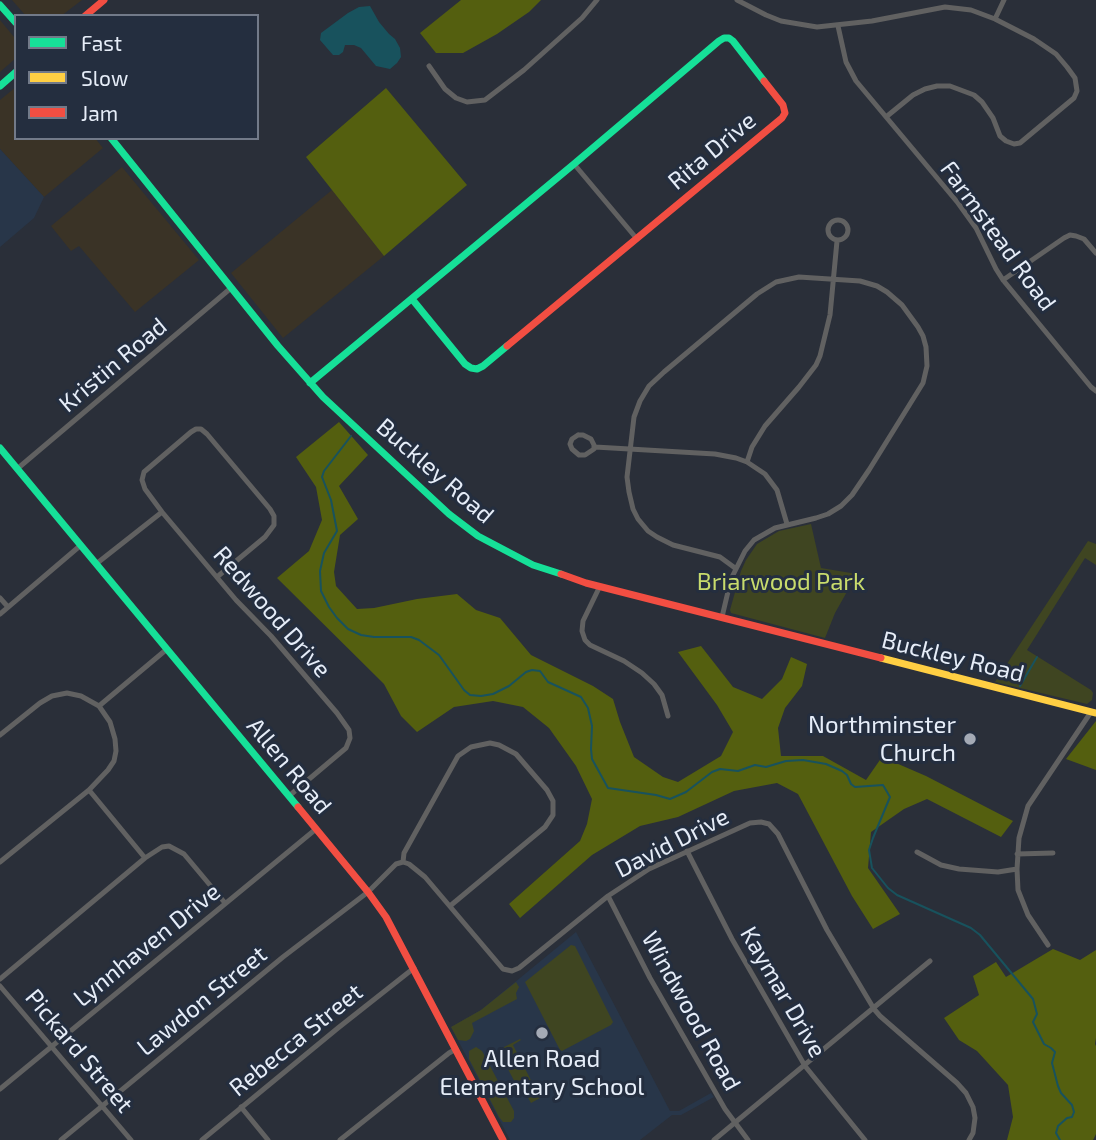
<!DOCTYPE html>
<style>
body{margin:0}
#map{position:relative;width:1096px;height:1140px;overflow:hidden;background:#2a2f39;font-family:"Exo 2",sans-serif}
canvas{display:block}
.legend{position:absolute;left:14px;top:14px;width:245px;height:126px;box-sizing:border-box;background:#242e3f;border:2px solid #727a89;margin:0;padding:9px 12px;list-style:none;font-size:21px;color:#e6edf8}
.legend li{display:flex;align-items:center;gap:14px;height:35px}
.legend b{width:35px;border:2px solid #727a89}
</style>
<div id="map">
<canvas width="1096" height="1140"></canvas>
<ul class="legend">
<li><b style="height:9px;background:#16e098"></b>Fast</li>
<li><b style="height:9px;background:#ffcf43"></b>Slow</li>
<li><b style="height:9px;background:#f24e42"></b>Jam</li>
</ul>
</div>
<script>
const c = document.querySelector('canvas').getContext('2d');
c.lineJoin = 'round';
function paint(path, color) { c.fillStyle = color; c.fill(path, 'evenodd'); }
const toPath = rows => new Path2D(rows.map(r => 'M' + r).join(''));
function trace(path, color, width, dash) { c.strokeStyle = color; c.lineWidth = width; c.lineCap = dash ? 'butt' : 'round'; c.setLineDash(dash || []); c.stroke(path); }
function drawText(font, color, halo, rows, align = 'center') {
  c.font = font + ' "Exo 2",sans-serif'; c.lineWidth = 6; c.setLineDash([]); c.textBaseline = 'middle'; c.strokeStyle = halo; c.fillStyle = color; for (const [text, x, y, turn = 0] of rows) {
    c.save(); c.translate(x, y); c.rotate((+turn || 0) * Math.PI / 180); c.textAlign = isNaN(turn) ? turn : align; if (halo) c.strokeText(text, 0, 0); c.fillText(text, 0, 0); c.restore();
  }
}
paint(toPath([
 [12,0,82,0,61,16,26,16],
 [0,20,14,37,16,49,16,58,0,72],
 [16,87,16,138,95,138,103,148,44,197,0,149,0,100],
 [122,167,199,260,135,312,79,246,71,251,51,226],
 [332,190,384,256,283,338,231,273]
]), '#3a3326');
paint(toPath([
 [0,149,44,197,34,218,0,247],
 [576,932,670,1111,679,1111,711,1093,714,1097,681,1115,672,1115,640,1140,510,1140,451,1027,481,1010]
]), '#283649');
paint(toPath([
 [811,524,821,568,857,574,835,613,825,638,731,613,730,610,741,571,746,560,757,544,779,531],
 [1088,541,1096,544,1096,565,1085,558,1027,650,1091,690,1093,693,1092,700,1087,704,995,682],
 [571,945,575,946,613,1022,611,1025,562,1051,560,1050,525,982],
 [516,982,519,987,516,993,517,999,472,1023,474,1031,470,1039,466,1041,458,1040,451,1027,481,1010],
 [520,1039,521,1040,513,1045,540,1098,531,1103,527,1096,520,1092,499,1052,500,1049],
 [476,1047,482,1051,514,1111,514,1118,511,1122,503,1122,499,1117,469,1059,469,1051]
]), '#3f4521');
paint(toPath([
 [461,0,541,0,529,12,497,34,463,53,436,53,420,33],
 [386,88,467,185,384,256,306,157],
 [339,422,368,455,339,486,358,519,340,535,334,572,336,586,357,609,374,608,417,599,457,594,476,610,500,618,531,655,593,686,613,699,620,722,634,757,663,777,678,782,721,756,733,732,717,705,678,652,701,646,733,687,762,699,782,679,791,657,807,664,802,686,785,708,778,728,781,756,823,756,866,780,882,757,926,776,1013,821,1001,837,927,799,904,809,871,832,868,868,900,914,873,929,852,896,798,794,777,783,734,791,678,817,640,826,592,855,520,918,509,904,580,841,587,824,592,799,576,766,549,728,523,707,493,701,454,707,417,732,401,716,384,684,277,578,309,551,322,520,316,487,296,457],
 [1096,721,1096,770,1066,759],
 [1053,949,1080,960,1096,950,1096,1038,1095,1044,1096,1046,1096,1134,1093,1140,1007,1140,1013,1117,1008,1085,977,1051,959,1040,944,1018,979,995,973,976,996,962,1006,977]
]), '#545f0f');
paint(toPath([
 [370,6,379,22,389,34,395,39,400,48,401,57,397,63,390,69,376,66,361,48,354,45,345,45,343,52,339,55,333,55,320,40,321,33,348,13,359,7]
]), '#18525d');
trace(toPath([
 [351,436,324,471,322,477,331,500,337,531,324,553,320,571,321,591,329,607,337,618,348,629,361,635,374,637,411,637,419,640,439,655,464,690,470,695,481,696,493,694,509,686,526,672,532,670,540,671,548,682,581,697,588,708,592,726,591,749,592,759,608,788,656,795,670,799,686,792,712,772,720,769,738,771,755,765,766,767,786,761,803,760,826,764,842,771,847,775,851,784,855,787,883,785,890,797,873,838,869,850,872,868,888,888,897,895,971,928,980,935,1033,999,1037,1014,1033,1022,1044,1044,1051,1048,1055,1052,1052,1063,1058,1086,1061,1093,1072,1105,1074,1112,1072,1117,1067,1118,1058,1126,1056,1133,1060,1140],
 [1020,686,1037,657]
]), '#18525d', 2);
trace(toPath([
 [737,0,766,15,781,21,817,27,872,21,945,7,971,10,995,19,1034,39,1056,54,1067,67,1075,78,1077,91,1074,98,1020,143,1014,144,1006,141,1000,136,993,118,982,102,974,95,950,86,937,86,925,89,913,95,886,117],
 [995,19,1004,0],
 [838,26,846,62,856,81,958,203,976,228,996,269,1003,280,1091,387,1096,391],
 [429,66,445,89,456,98,467,102,485,100,524,70,582,18,597,0],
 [574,164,637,239],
 '828 230a10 10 0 1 1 20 0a10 10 0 1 1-20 0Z',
 [1003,280,1064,238,1070,235,1076,236,1084,239,1096,253],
 [578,435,583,435,591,439,594,445,594,449,585,455,579,455,572,449,570,444,572,439,578,435],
 [595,447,715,454,736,458,747,462,765,474,777,490,787,524],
 [747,462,752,447,765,426,799,387,816,365,820,356,830,315,837,241],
 [17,469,231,288],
 [96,564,162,512],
 [217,577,265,537,274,525,274,516,270,509,207,434,201,429,196,429,191,432,144,472,142,480,145,489,162,512,236,600,271,636,337,713,349,730,350,738,346,748,289,796],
 [600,586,583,621,582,631,585,640,590,645,624,661,642,673,654,684,662,695,668,716],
 [0,598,8,607],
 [0,614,81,545],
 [722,617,731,579,745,551,754,540,775,528,816,518,828,514,841,506,852,495,869,470,923,383,927,366,926,347,923,336,918,327,902,305,887,292,877,286,860,281,799,277,776,282,757,294,664,372,649,386,640,401,634,417,627,477,629,492,633,509,638,519,648,531,657,537,673,545,720,557,735,568],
 [99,706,167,649],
 [0,735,40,703,52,696,67,693,81,696,99,706,110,722,115,739,116,751,114,761,108,770,89,790,0,862],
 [89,790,145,858],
 [687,851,732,939,805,1066,865,1140],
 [917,852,941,865,959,869,998,872,1017,869],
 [1017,854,1053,853],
 [403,862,409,864,425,877,503,969,512,971,519,968,608,896,649,869,750,823,761,822,769,824,778,834,827,930,874,1009,880,1016,957,1083,966,1093,973,1107,975,1118,973,1133,969,1140],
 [403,862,404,853,458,756,471,747,490,743,499,745,516,754,547,790,553,801,553,815,545,827,450,906],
 [608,896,650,978,725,1109,748,1140],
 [1048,945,1028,915,1018,890,1017,869,1019,838,1028,806,1091,712],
 [0,979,145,858,162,847,169,846,184,854,225,903],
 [0,986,131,1140],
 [0,1089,316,829],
 [241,1107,268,1140],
 [61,1140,283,957,368,892,396,864,403,862],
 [202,1140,338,1028,414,968],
 [340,1140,449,1053,456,1049],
 [714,1140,930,961]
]), '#616161', 5);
trace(toPath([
 [0,5,16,23],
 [0,86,16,72],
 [111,138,278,346,323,397,449,514,478,536,533,565,561,574],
 [412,299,465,364,471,368,477,369,483,366,507,346],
 [310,383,574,164,719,41,724,38,729,38,733,41,764,81],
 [0,448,298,807]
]), '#16e098', 7);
trace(toPath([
 [881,658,1096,713]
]), '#ffcf43', 7);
trace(toPath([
 [85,16,104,0],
 [507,346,782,118,785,113,783,105,764,81],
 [561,574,586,583,881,658],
 [298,807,368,892,386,917,503,1140]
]), '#f24e42', 7);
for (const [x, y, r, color] of [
 [970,739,7,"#a4aab5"],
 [542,1033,7,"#a4aab5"]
]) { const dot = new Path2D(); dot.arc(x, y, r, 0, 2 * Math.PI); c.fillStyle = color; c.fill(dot); trace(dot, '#242e3f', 2.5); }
drawText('24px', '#e6edf8', '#242e3f', [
 ["Rita Drive",712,151,-40],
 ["Farmstead Road",998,236,54],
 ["Kristin Road",113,365,-40],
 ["Buckley Road",435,471,41],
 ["Redwood Drive",272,612,49],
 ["Buckley Road",953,657,14],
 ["Allen Road",289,766,50],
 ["David Drive",672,843,-27],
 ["Lynnhaven Drive",147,945,-39],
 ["Kaymar Drive",783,992,60],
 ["Lawdon Street",202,1001,-39],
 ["Windwood Road",691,1011,61],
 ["Rebecca Street",296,1040,-39],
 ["Pickard Street",79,1051,50]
]);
drawText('24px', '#c8db6c', '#242e3f', [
 ["Briarwood Park",781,582]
]);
drawText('24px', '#e6edf8', '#242e3f', [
 ["Northminster",956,725],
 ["Church",956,753],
 ["Allen Road",542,1059,"center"],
 ["Elementary School",542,1087,"center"]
], 'right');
</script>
